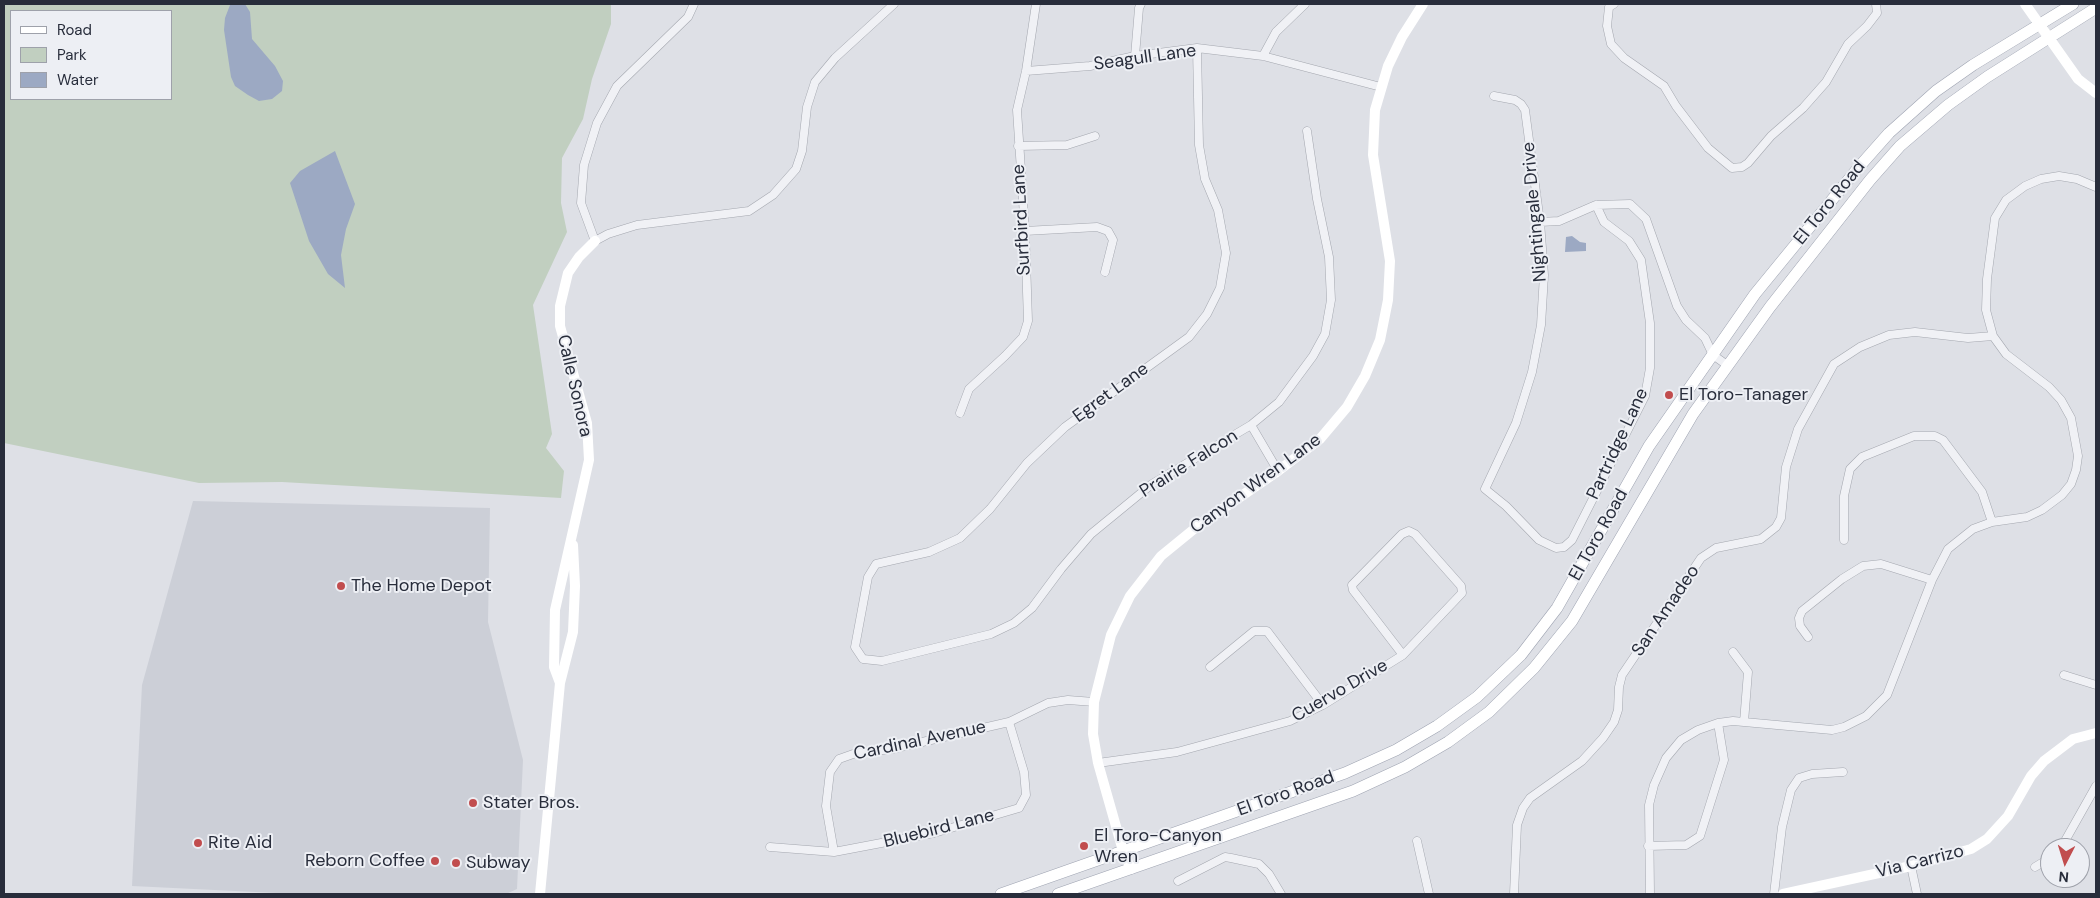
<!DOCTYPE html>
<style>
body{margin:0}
#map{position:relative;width:2100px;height:898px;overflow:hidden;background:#dee0e6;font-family:"DM Sans",sans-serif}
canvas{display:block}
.frame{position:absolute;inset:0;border:5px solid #282d3b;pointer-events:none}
.legend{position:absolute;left:10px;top:10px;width:162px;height:90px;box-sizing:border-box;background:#edeff4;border:1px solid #9ea1aa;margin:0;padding:6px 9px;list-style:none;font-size:15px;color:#282d3b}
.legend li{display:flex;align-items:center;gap:10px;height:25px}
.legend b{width:25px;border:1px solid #9ea1aa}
.north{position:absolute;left:2040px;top:838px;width:50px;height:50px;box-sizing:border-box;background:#edeff4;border:1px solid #9ea1aa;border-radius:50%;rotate:185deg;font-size:14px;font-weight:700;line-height:20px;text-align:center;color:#282d3b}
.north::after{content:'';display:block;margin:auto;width:18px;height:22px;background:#c14d4e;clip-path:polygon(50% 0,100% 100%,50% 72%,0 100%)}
</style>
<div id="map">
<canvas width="2100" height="898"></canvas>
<div class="frame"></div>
<ul class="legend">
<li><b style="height:6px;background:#fff"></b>Road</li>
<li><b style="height:14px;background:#c1cfc0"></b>Park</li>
<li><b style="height:14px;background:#9ca9c3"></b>Water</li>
</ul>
<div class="north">N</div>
</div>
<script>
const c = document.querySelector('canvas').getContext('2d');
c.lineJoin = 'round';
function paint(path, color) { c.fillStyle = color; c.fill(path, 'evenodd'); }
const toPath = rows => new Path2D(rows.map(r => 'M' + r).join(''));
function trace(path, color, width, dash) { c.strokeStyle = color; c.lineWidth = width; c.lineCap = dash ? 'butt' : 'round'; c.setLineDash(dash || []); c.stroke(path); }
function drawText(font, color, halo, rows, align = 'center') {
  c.font = font + ' "DM Sans",sans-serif'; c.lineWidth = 4; c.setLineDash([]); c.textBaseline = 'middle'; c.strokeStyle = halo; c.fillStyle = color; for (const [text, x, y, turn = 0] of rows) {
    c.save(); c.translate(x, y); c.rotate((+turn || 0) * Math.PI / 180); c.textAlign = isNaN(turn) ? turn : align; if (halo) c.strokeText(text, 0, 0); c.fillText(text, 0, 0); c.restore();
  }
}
paint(toPath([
 [193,501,490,508,488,622,523,760,517,889,506,894,297,894,132,886,142,685]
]), '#cccfd7');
paint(toPath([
 [4,4,611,4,611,24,592,79,583,119,562,158,561,203,567,232,533,305,552,434,546,448,564,471,561,498,282,482,199,483,4,443],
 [11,11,171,11,171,99,11,99]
]), '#c1cfc0');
paint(toPath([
 [245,4,250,12,252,39,275,66,283,81,282,91,272,99,259,101,248,95,235,86,231,77,224,30,225,18,230,5],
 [335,151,355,204,346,229,341,255,345,288,328,274,309,241,290,183,300,171],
 [1572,236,1580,242,1586,243,1586,251,1565,252,1566,237]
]), '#9ca9c3');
const street = toPath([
 [694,4,688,17,617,86,597,123,584,165,581,203,595,241,608,234,637,225,749,211,773,195,796,169,802,151,807,107,815,82,835,58,894,4],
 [1614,4,1609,7,1607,26,1611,44,1624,58,1664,86,1676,106,1708,148,1732,168,1742,167,1748,163,1771,136,1803,108,1826,82,1848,44,1867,26,1877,13,1876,4],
 [1197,48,1199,145,1205,179,1218,210,1226,253,1220,288,1207,314,1189,337,1065,427,1027,463,990,509,960,538,929,552,876,564,868,577,855,647,863,659,882,661,991,634,1014,623,1032,608,1061,569,1091,534,1152,484,1251,425,1279,402,1313,356,1325,334,1331,300,1329,257,1317,199,1307,131],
 [1135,56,1139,8,1141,4],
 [1263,56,1276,32,1305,4],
 [1026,71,1090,66,1135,56,1197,48,1263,56,1381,87],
 [1494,96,1515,100,1521,104,1525,110,1540,222,1544,275,1541,325,1532,372,1516,423,1485,489,1506,506,1539,540,1556,548,1564,547,1572,540,1645,396,1650,368,1650,323,1641,260,1629,241,1604,222,1596,205],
 [1018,146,1067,145,1095,136],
 [1540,222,1559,221,1596,205,1630,204,1646,219,1677,306,1686,320,1705,338,1713,355,1727,365],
 [1025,231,1097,227,1108,231,1113,240,1105,272],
 [960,413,969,389,1005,356,1023,337,1028,321,1025,231,1017,110,1026,71,1036,4],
 [1251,425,1278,471],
 [1844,540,1844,496,1850,469,1862,457,1914,436,1935,436,1943,440,1982,492,1992,522],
 [1808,637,1800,626,1799,618,1802,611,1842,579,1863,566,1881,564,1932,580],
 [1733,652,1748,672,1744,722],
 [1210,667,1254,631,1267,631,1323,705],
 [2064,675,2096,685],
 [1098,763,1177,752,1290,721,1323,705,1403,655,1462,593,1461,586,1415,534,1409,531,1402,534,1352,585,1353,590,1403,655],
 [1417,841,1429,894],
 [1648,846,1686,845,1700,836,1724,760,1718,723],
 [770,847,834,852,934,833,1019,808,1026,795,1024,772,1009,722],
 [2061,848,2096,786],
 [834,852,826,806,830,772,839,759,856,753,892,749,1009,722,1048,703,1068,700,1094,702],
 [1911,866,1917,894],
 [2035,867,2050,858],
 [1178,881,1225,857,1231,858,1259,864,1269,874,1281,894],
 [1514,894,1517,825,1523,808,1530,798,1582,761,1603,738,1614,722,1618,710,1619,687,1622,675,1701,558,1716,548,1761,539,1776,527,1781,518,1786,467,1798,429,1834,364,1860,347,1889,335,1915,332,1968,338,1993,336],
 [1650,894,1649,805,1654,785,1666,758,1681,740,1698,730,1718,723,1733,721,1832,730,1844,727,1866,716,1887,695,1932,580,1948,549,1973,529,1992,522,2027,517,2042,510,2062,495,2071,484,2076,470,2078,456,2071,418,2061,400,2049,387,2006,354,1993,336,1986,310,1987,279,1995,218,2006,200,2025,186,2041,179,2059,176,2077,179,2096,187],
 [1774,894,1782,827,1791,790,1799,778,1812,774,1843,772]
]);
const primary = toPath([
 [1001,894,1345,773,1396,750,1437,726,1477,697,1521,655,1557,608,1649,446,1755,294,1858,168,1889,133,1936,91,1973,65,2073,4],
 [1058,894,1353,791,1405,767,1448,742,1489,712,1534,668,1572,621,1693,414,1770,307,1870,180,1900,146,1948,105,1987,77,2096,8]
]);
trace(street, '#a4a7af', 9);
trace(primary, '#9ea3b1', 12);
trace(street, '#f0f1f5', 8);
trace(toPath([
 [2025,4,2078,79,2096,93],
 [560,683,554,667,555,610,589,460,587,423,560,326,560,306,568,273,579,257,595,241],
 [1131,869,1123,851,1098,763,1093,734,1094,702,1111,635,1130,596,1161,556,1199,525,1278,471,1320,439,1347,407,1365,376,1380,340,1388,300,1390,261,1373,155,1375,110,1388,66,1402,37,1423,4],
 [540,894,560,683,573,632,575,586,573,545],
 [1783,894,1911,866,1971,849,1987,839,2008,816,2031,776,2044,761,2073,739,2096,733]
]), '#fff', 10);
trace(primary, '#fff', 11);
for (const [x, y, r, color] of [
 [1669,395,5,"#c14d4e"],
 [341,586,5,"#c14d4e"],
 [473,803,5,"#c14d4e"],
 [198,843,5,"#c14d4e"],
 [1084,846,5,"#c14d4e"],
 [435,861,5,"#c14d4e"],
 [456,863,5,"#c14d4e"]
]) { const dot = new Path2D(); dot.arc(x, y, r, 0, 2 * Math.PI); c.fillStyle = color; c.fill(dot); trace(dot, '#edeff4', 2); }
drawText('18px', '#282d3b', '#edeff4', [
 ["Seagull Lane",1145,58,-8],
 ["El Toro Road",1830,203,-51],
 ["Nightingale Drive",1535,212,-95],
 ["Surfbird Lane",1022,220,-93],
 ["Calle Sonora",574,386,77],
 ["Egret Lane",1111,393,-36],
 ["Partridge Lane",1618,444,-65],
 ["Prairie Falcon",1189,464,-32],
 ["Canyon Wren Lane",1256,484,-36],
 ["El Toro Road",1599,535,-61],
 ["San Amadeo",1666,611,-56],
 ["Cuervo Drive",1340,691,-30],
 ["Cardinal Avenue",920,741,-12],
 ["El Toro Road",1286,794,-20],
 ["Bluebird Lane",939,829,-14],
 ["Via Carrizo",1920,862,-14]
]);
drawText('18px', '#282d3b', '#edeff4', [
 ["El Toro-Tanager",1679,395],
 ["The Home Depot",351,586],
 ["Stater Bros.",483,803],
 ["El Toro-Canyon",1094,836],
 ["Wren",1094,857],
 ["Rite Aid",208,843],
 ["Reborn Coffee",425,861,"right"],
 ["Subway",466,863]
], 'left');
</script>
